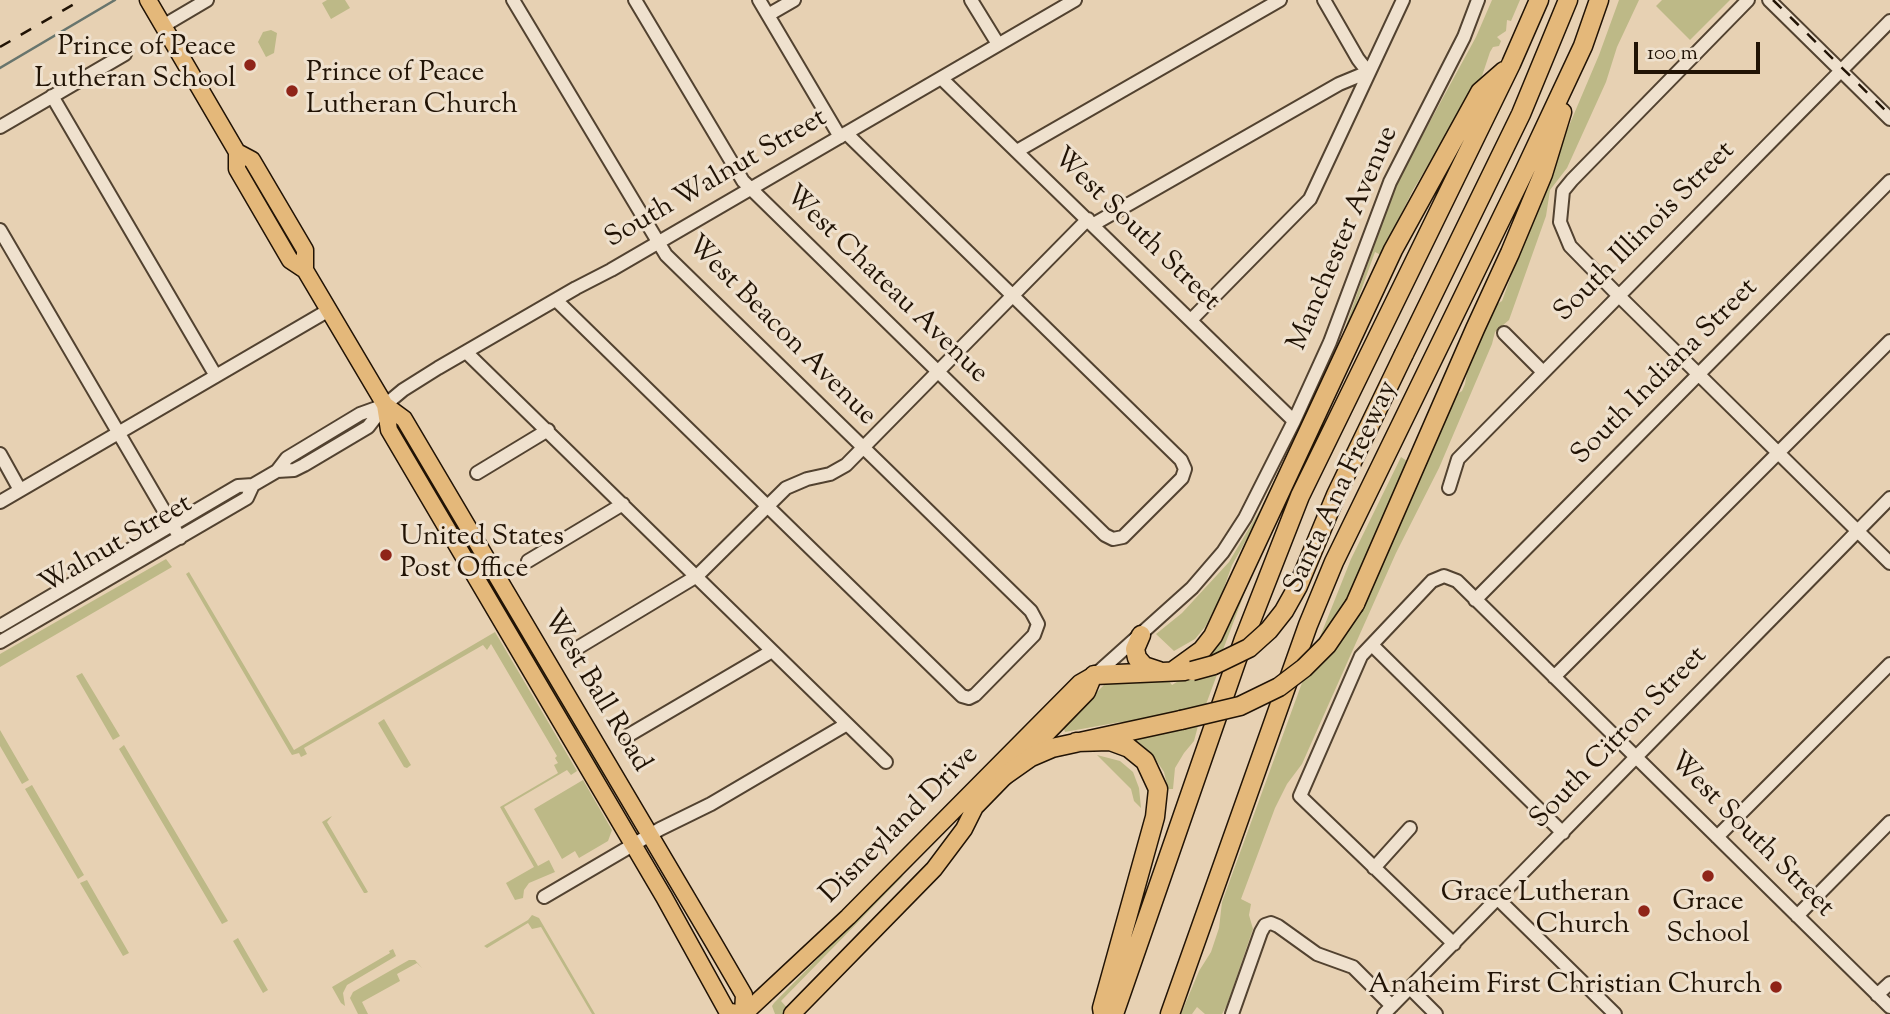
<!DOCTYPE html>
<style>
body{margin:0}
#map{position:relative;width:1890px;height:1014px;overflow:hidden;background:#e7d1b3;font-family:"Sorts Mill Goudy",serif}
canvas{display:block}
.scale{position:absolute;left:1634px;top:42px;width:126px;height:32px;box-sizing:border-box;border:4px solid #211305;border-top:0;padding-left:9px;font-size:21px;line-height:24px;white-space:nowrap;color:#211305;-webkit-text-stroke:5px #efe1ce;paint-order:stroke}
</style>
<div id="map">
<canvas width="1890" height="1014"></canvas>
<div class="scale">100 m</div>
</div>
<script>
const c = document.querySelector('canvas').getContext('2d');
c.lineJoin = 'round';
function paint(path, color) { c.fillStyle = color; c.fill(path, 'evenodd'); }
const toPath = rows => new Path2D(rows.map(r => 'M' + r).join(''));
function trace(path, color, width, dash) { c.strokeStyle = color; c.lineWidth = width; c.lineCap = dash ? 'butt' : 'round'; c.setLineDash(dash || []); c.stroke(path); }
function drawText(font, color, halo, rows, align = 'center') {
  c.font = font + ' "Sorts Mill Goudy",serif'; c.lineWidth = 6; c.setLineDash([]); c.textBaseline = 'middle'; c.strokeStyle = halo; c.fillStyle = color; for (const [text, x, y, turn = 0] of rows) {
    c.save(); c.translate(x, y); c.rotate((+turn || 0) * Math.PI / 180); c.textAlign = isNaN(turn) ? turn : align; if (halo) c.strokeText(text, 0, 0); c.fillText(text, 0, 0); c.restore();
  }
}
paint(toPath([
 [327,0,345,0,350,8,331,19,322,3],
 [1492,0,1520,0,1511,21,1507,20,1506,31,1497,37,1501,41,1499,46,1493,47,1490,52,1482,76,1413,190,1381,255,1375,252,1346,332,1266,505,1232,565,1220,599,1205,627,1195,639,1174,651,1156,634,1182,613,1229,562,1260,510,1340,342,1396,184,1476,37],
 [1619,0,1639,0,1617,47,1606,82,1567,168,1550,190,1546,216,1509,320,1495,332,1492,344,1439,468,1396,553,1302,764,1287,784,1275,808,1241,899,1251,904,1249,915,1253,929,1227,1005,1222,1014,1205,1014,1197,1007,1192,1014,1181,1014,1199,971,1211,952,1219,928,1222,902,1303,680,1336,647,1357,618,1454,396,1462,391,1465,384,1469,360,1492,307,1502,301,1546,180,1599,55],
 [1662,0,1730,0,1690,40,1656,6],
 [271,30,277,33,274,53,266,57,258,42,263,32],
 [1401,457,1410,463,1347,602,1316,647,1351,559],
 [432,487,445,502,610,783,599,771],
 [1265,539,1221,655,1192,666],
 [161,541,162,542,0,638,0,633,36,612],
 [166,559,172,567,0,667,0,654],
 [189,572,294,750,495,632,577,771,571,775,567,770,504,807,538,866,549,860,555,872,529,883,524,890,523,898,515,900,506,883,534,867,500,807,558,773,554,765,558,763,555,758,557,756,491,644,487,650,483,645,304,748,307,754,301,757,299,753,292,755,290,752,186,574],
 [1218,672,1205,707,1131,724,1120,722,1065,732,1063,726,1106,683,1168,680,1172,685,1180,680],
 [82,673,120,736,113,740,76,676],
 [384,719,411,765,407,768,404,767,378,723],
 [1198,726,1194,741,1184,753,1175,768,1173,789,1168,789,1164,772,1154,757,1132,736],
 [0,730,29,780,22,784,0,746],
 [124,745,228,921,222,924,119,749],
 [1097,755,1120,761,1133,772,1139,788,1141,808,1134,801,1131,789],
 [583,780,612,830,608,841,579,858,575,851,562,859,534,809],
 [32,785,84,875,78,879,25,789],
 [332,816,327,822,368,892,366,893,364,893,322,822],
 [904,875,781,1001,789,1010,784,1014,775,1014,772,1006,774,1003,892,883],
 [87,880,129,953,123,956,80,883],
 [532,915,539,918,595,1014,592,1014,541,927,532,929,528,923,487,948,484,946,528,920],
 [238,938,268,990,263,993,233,941],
 [393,949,396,956,347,985,343,993,345,1006,341,1003,332,987,390,953,389,951],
 [409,960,415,960,422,968,417,963,397,974,400,981,362,1002,368,1014,358,1014,350,998,353,992]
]), '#bdb987');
trace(toPath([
 [0,68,115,0]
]), '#68756d', 2.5);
const minor = toPath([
 [513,0,666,255,1031,611,1038,624,1034,635,975,695,969,698,962,696,556,300],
 [635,0,743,181,1105,535,1113,539,1123,537,1182,478,1185,469,1181,460,846,133],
 [759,0,840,137],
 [971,0,998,44],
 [1748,0,1572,180,1563,191,1560,222,1570,246,1619,296,1890,563],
 [1769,0,1890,119],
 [768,15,794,0],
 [163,26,207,0],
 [941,78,1294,421],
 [52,96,216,376],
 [0,127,125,54],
 [1017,151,1280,0],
 [1094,224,1339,84,1368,72,1358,59,1324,0],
 [0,230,180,538],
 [1191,320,1310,199,1403,0],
 [1504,333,1543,372],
 [466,352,886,762],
 [0,454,20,490],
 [277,471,287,458,360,414,385,405],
 [477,473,548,430],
 [1449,488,1458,459,1890,21],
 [0,502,329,310],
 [528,561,623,504],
 [1475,600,1890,181],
 [0,626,238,486,253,485,277,471,294,470,304,465,368,427,385,405,403,390,438,368,576,288,611,270,1075,0],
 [0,642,247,498,253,485],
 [1372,645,1563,833],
 [579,647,697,576,786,488,807,479,830,474,846,465,1088,219],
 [1095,675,1192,588,1223,552,1245,518,1294,421,1330,342,1390,182,1464,37,1478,0],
 [1554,677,1890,341],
 [629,735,772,651],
 [1717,837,1890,664],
 [1374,868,1410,828],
 [544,897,660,829,711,804,847,724],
 [1498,899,1615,1014],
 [1797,916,1890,822],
 [1454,944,1300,796,1361,656,1432,581,1444,576,1457,581,1890,1007],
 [1410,988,1436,1014],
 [1877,995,1890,983],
 [1232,1014,1261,932,1265,925,1271,923,1278,926,1317,954,1353,967,1392,1006],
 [1384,1014,1890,498]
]);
const major = toPath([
 [148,0,237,152,237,169,290,260,305,270,385,405,389,430,664,897,727,1011,741,1014],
 [237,152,252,160,305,250,305,270],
 [385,405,404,419,712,940,744,995,743,1014],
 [744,1014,848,917,1080,683,1094,675],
 [792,1014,934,869,964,829,975,807,1087,692,1094,675]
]);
const highway = toPath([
 [1404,354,1521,114,1568,0],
 [1355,604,1475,329,1510,253,1543,174,1562,112],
 [1141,635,1135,649,1137,658,1144,666,1159,671],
 [1173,671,1202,650,1213,636,1393,250,1480,92,1504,71],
 [1094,675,1185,671],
 [1076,742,1110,741,1129,748,1145,761,1158,789,1155,817,1102,1008,1103,1014],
 [1004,776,1031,757,1052,748,1181,720],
 [1114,1014,1244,639,1300,496,1511,64,1539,0],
 [1170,1014,1308,625,1334,562,1524,172,1583,46,1599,0]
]);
trace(minor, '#524230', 16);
trace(major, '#211305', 19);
trace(highway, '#211305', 21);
trace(minor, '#efe1ce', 12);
trace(major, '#e4b87a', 16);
trace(highway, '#e4b87a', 18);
trace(toPath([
 [1773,0,1890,115],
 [0,47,81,0]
]), '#211305', 2.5, [12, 12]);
const highwayBridge = toPath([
 [1192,671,1214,665,1249,648,1269,630,1284,611,1298,586,1336,495,1404,354],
 [1181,720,1240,706,1279,687,1304,668,1327,645,1355,604]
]);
trace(highwayBridge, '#211305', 21, []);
trace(highwayBridge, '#e4b87a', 18);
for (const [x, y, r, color] of [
 [250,65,7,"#8f2418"],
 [292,91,7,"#8f2418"],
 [386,555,7,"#8f2418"],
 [1708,876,7,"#8f2418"],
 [1644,911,7,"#8f2418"],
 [1776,987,7,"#8f2418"]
]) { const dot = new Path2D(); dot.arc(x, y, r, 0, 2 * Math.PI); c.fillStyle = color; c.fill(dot); trace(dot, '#efe1ce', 2.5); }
drawText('28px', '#211305', '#efe1ce', [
 ["Prince of Peace",236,49],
 ["Lutheran School",236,81],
 ["Prince of Peace",306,75,"left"],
 ["Lutheran Church",306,107,"left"],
 ["United States",400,539,"left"],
 ["Post Office",400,571,"left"],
 ["Grace Lutheran",1630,895],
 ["Church",1630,927],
 ["Grace",1708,904,"center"],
 ["School",1708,936,"center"],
 ["Anaheim First Christian Church",1762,987]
], 'right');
drawText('28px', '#211305', '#efe1ce', [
 ["South Walnut Street",717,180,-30],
 ["West South Street",1135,231,44],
 ["South Illinois Street",1646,233,-45],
 ["Manchester Avenue",1345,239,-67],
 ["West Chateau Avenue",885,286,44],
 ["West Beacon Avenue",780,332,45],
 ["South Indiana Street",1666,373,-45],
 ["Santa Ana Freeway",1343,488,-65],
 ["Walnut Street",117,546,-30],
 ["West Ball Road",595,692,59],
 ["South Citron Street",1620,739,-46],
 ["Disneyland Drive",901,826,-45],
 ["West South Street",1750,836,45]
]);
</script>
